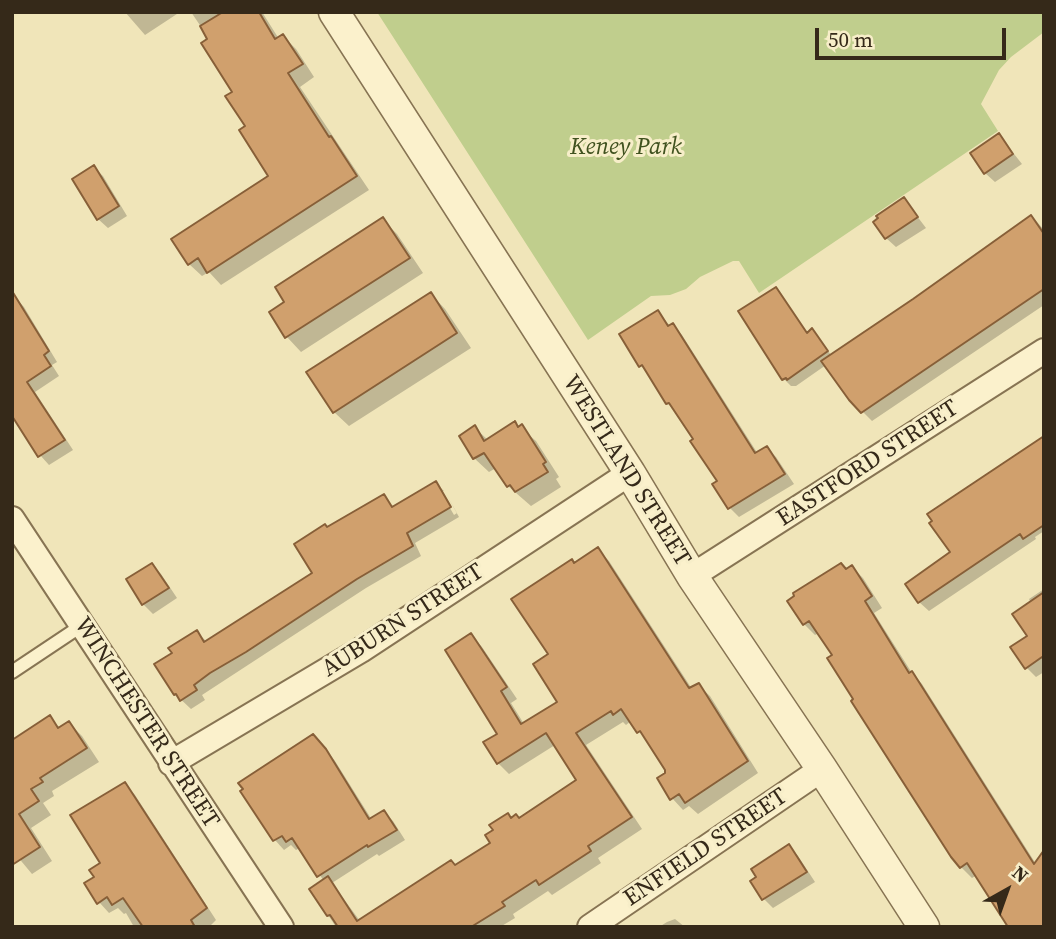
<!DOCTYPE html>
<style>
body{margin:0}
#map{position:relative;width:1056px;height:939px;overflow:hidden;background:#f0e5b9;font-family:"Source Serif 4",serif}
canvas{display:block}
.frame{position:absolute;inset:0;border:14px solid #352919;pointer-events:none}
.north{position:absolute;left:972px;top:855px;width:70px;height:70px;-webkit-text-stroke:5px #f7eec9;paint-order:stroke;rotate:40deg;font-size:19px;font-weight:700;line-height:28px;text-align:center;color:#352919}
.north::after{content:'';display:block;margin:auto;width:24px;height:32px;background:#352919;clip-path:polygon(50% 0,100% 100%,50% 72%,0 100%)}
.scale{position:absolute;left:815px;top:28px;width:191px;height:32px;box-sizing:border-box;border:4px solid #352919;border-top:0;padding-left:9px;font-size:21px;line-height:24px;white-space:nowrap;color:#352919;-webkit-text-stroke:5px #f7eec9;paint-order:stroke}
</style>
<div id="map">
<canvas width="1056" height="939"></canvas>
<div class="frame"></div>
<div class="north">N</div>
<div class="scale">50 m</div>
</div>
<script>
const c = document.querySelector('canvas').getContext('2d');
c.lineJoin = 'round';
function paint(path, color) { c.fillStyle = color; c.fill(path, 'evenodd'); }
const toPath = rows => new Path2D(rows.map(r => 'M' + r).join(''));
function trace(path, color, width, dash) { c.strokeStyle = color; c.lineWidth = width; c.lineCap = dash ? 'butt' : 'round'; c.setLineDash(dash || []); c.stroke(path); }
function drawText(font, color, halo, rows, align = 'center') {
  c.font = font + ' "Source Serif 4",serif'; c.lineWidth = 6; c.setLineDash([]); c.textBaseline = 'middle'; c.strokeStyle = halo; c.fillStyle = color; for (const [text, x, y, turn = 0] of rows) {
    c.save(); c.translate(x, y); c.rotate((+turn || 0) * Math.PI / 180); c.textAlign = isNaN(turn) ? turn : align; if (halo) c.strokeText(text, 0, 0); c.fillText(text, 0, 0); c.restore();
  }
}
paint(toPath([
 [377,12,1044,12,1044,32,1011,57,999,70,981,104,998,131,759,293,739,261,733,261,700,277,686,289,670,295,651,296,588,340]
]), '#c0ce8d');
paint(toPath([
 [125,12,180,12,145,35],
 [191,12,262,12,279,39,283,36,296,49,314,77,300,87,369,190,221,285,209,272,202,276,189,264,271,177,210,40],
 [999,135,1022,164,995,182,985,173],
 [93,167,103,176,127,216,108,228,98,219],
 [904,199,926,228,896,247,886,238],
 [1032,216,1044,230,1044,305,872,421,850,399,826,365,796,386,791,386,784,379,776,289,808,334,812,331,832,356],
 [383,220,397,234,423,273,301,352,287,337,271,313,287,303],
 [431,294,445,309,471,348,349,426,334,412],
 [15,297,24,307,57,362,52,365,59,376,35,392,73,450,49,465,40,455,12,413],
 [658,312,671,327,673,325,682,335,758,454,767,448,776,457,794,484,739,517,730,508,719,481,695,440,668,403,651,375,641,366],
 [515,423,536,441,559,477,556,479,561,487,531,506,508,486,496,468,489,472,474,458,475,428,488,440],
 [1044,437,1044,531,1035,537,1036,539,929,611,919,602,952,552],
 [435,483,444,491,440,491,454,515,457,513,445,492,459,517,415,543,421,556,366,588,202,695,205,700,191,709,175,694,174,653,197,632,207,642,314,574,327,528,384,497,394,508],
 [598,550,609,561,692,689,698,685,710,696,758,773,698,814,689,806,683,810,672,798,667,770,650,744,631,721,626,725,623,722,586,745,642,829,598,858,601,863,552,895,548,891,513,914,515,918,500,927,336,927,311,889,324,881,300,848,296,850,291,845,284,850,275,840,243,791,323,746,335,761,372,820,384,812,393,821,405,840,379,856,377,854,332,883,360,921,493,844,512,819,519,820,579,781,555,745,509,774,498,763,499,734,471,635,482,647,517,699,511,703,524,724,559,703,550,655,575,565],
 [152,565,161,574,177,598,153,614,143,604],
 [852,567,863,578,882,608,874,613,912,673,922,684,1036,864,1044,927,977,875,972,878,961,867,856,699,834,655,819,633,815,635,804,624,789,601],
 [1044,589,1044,672,1036,677,1027,668,1031,603,1029,599],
 [50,718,61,729,69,723,82,736,99,762,52,791,54,796,43,803,51,815,31,828,52,861,32,874,12,850,12,742],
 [125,784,135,795,216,920,209,927,134,927,126,913,124,914,118,908,109,913,99,902,96,877],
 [789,846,798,856,815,882,773,908,764,899],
 [675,919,685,927,659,927,667,922]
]), '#0003');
const building = toPath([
 [223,12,259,12,275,39,283,34,303,64,288,73,329,137,331,136,357,176,207,273,198,258,188,265,171,239,268,176,239,130,245,126,225,96,232,92,201,43,207,39,200,26,223,12],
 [999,133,1013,154,984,174,970,153,999,133],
 [94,165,119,206,97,220,72,179,94,165],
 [904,197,918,217,885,239,873,222,878,218,876,216,904,197],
 [1031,215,1044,234,1044,289,861,413,849,400,821,361,913,299,1031,215],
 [383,217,410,258,285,338,269,312,284,302,275,287,383,217],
 [776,287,807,333,812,328,828,351,787,380,786,378,782,380,738,311,776,287],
 [12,291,49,351,44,355,51,366,27,382,65,440,38,457,12,416,12,291],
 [431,292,457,333,333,413,306,372,431,292],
 [658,310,668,326,673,323,755,453,767,446,785,474,728,509,712,484,717,481,690,441,693,439,669,403,666,404,642,365,639,367,619,334,658,310],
 [515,421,518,427,522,424,546,462,543,464,548,472,515,492,510,485,507,487,484,453,473,459,459,436,475,425,484,441,515,421],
 [1044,436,1044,525,1023,539,1020,534,918,603,905,584,950,552,929,523,932,521,927,514,1044,436],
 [436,481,451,507,407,533,413,546,357,579,246,652,210,673,194,685,197,690,180,701,176,694,174,695,154,664,172,653,168,648,197,630,204,642,312,573,294,544,325,524,327,527,384,494,392,507,436,481],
 [598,547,689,688,699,683,748,761,685,803,679,794,670,800,657,778,665,773,665,770,640,731,637,733,621,709,613,715,611,711,576,733,632,817,588,846,591,851,539,885,536,880,502,902,505,906,471,927,338,927,330,915,327,916,309,889,328,876,357,921,451,860,455,865,490,843,485,835,493,830,489,825,508,813,511,818,516,814,519,818,576,780,546,733,497,764,483,742,497,734,445,650,471,633,507,687,501,691,521,724,557,702,533,664,548,654,511,599,572,559,574,563,598,547],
 [152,563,169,588,142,605,126,579,152,563],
 [841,563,846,569,852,565,872,596,865,601,909,673,912,671,1034,864,1044,850,1044,927,1008,927,967,863,960,868,951,857,851,701,853,699,827,658,832,655,809,621,803,625,787,601,794,596,793,593,841,563],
 [1044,592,1044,660,1042,657,1025,669,1010,647,1027,636,1012,614,1044,592],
 [50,715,58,728,69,721,87,748,40,778,43,782,31,789,39,801,19,814,40,847,12,865,12,740,50,715],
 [313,734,326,749,369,819,384,810,397,830,368,847,367,845,317,877,292,838,286,842,282,836,273,841,240,791,243,789,238,783,313,734],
 [125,782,207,908,191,920,195,927,143,927,123,898,112,905,107,897,97,904,84,883,94,877,89,870,100,863,70,815,125,782],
 [789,844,807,872,762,900,750,881,756,877,751,869,789,844]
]);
paint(building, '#d0a06d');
trace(building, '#875f38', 2);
const service = toPath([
 [12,672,81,626]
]);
const minor = toPath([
 [12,519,281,927],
 [692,576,1044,351],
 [171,763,361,650,630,473],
 [590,927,822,769]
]);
const tertiary = toPath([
 [334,12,630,473,692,576,822,769,924,927]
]);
trace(service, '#877453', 16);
trace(minor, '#877453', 28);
trace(tertiary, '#877453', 33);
trace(service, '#fbf1cc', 12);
trace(minor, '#fbf1cc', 24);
trace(tertiary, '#fbf1cc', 30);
drawText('italic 24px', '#40521f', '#f7eec9', [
 ["Keney Park",626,148]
]);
drawText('24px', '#352919', '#f7eec9', [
 ["EASTFORD STREET",868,464,-33],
 ["WESTLAND STREET",626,471,58],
 ["AUBURN STREET",403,621,-33],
 ["WINCHESTER STREET",146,723,57],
 ["ENFIELD STREET",706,848,-34]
]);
</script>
